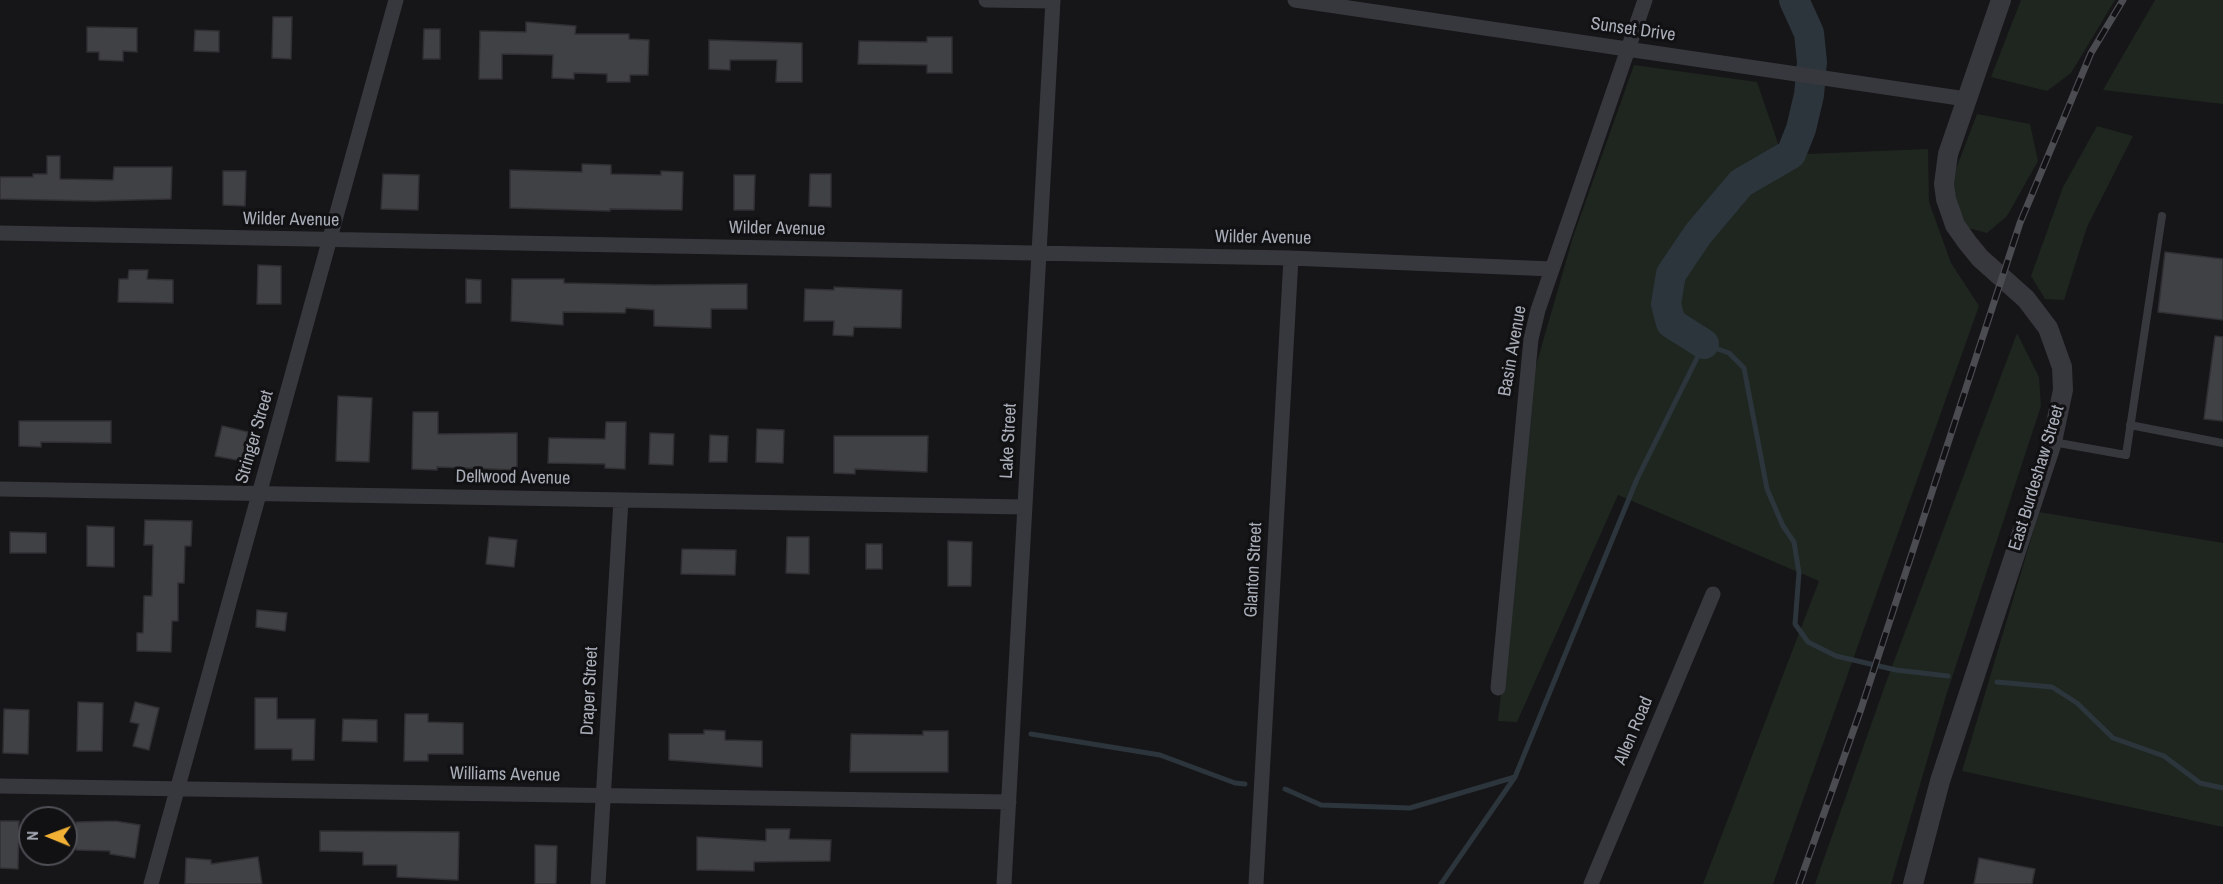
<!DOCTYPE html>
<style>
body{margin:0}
#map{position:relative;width:2223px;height:884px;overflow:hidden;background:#161618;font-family:"Archivo Narrow",sans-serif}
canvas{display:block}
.north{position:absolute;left:18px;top:806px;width:60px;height:60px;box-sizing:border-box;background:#111113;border:2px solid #4d4f55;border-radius:50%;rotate:271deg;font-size:16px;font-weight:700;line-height:24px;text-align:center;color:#a8adb8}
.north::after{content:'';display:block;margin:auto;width:21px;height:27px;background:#f2b134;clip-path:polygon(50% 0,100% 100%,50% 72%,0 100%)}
</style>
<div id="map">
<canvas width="2223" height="884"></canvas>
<div class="north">N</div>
</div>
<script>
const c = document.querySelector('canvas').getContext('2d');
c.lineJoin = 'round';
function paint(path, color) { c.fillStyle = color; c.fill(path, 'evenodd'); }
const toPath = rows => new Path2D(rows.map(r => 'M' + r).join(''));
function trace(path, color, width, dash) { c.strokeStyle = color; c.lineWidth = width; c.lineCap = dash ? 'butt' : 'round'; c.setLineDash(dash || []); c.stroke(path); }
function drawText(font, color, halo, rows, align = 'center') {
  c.font = font + ' "Archivo Narrow",sans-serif'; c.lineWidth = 6; c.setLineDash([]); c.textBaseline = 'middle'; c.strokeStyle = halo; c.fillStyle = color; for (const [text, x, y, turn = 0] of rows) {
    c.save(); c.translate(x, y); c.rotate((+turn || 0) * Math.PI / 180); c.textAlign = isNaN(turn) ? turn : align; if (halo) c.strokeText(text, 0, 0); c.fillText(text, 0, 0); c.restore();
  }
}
paint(toPath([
 [2021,0,2115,0,2071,73,2047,91,1991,77],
 [2155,0,2223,0,2223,104,2103,90],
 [1634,65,1757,82,1782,155,1928,149,1929,202,1951,263,1979,306,1773,884,1703,884,1819,581,1618,495,1517,722,1498,721,1535,369,1573,237],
 [1977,114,2030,124,2038,161,2007,216,1987,233,1965,227,1952,195,1956,169],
 [2097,126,2133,136,2087,227,2064,300,2045,299,2031,276,2063,187],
 [2017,333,2039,377,2041,406,1945,699,1891,884,1815,884,1884,688],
 [2039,512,2223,543,2223,827,1962,771]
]), '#1e261f');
trace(toPath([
 [1997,682,2052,687,2077,703,2113,738,2164,756,2200,783,2223,788],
 [1031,734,1160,755,1235,783,1245,784],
 [1285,789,1321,805,1410,808,1515,777],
 [1441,884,1515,777,1637,479,1704,344,1729,353,1744,368,1767,489,1783,526,1794,542,1799,573,1795,624,1808,642,1836,656,1896,670,1948,676]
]), '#2c353c', 5);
trace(toPath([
 [1704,344,1671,323,1666,304,1671,274,1698,234,1741,183,1791,154,1801,129,1809,95,1812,62,1809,33,1794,0]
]), '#2c353c', 30);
const building = toPath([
 [273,17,292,17,291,59,272,58,273,17],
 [526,22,576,26,575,34,629,34,629,39,649,40,648,75,630,75,630,82,607,82,607,74,574,73,574,79,552,78,553,55,502,54,502,79,479,79,480,31,526,32,526,22],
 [87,27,137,28,137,52,123,51,123,61,99,60,99,52,87,52,87,27],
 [424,29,440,29,440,59,423,59,424,29],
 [195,30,219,31,219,52,194,51,195,30],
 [927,37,952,37,952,73,927,73,927,65,858,64,859,41,927,42,927,37],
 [709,40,802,43,802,82,776,82,777,60,730,60,730,70,709,69,709,40],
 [47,156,60,156,60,179,113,180,114,167,172,167,171,199,94,201,0,199,0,177,33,177,33,174,47,174,47,156],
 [582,164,611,165,611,174,661,175,661,171,683,172,682,210,610,209,610,211,510,208,510,170,582,172,582,164],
 [223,171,246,171,245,206,223,205,223,171],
 [383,174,419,175,418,210,381,209,383,174],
 [810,174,831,174,831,207,809,206,810,174],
 [734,175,755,175,754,210,734,210,734,175],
 [2165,252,2223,259,2223,320,2158,312,2165,252],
 [258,265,281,266,281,304,257,304,258,265],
 [129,270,148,270,147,279,173,280,173,303,118,302,119,279,128,279,129,270],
 [466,279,481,280,481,303,466,303,466,279],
 [512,279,564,279,564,283,655,285,747,284,747,309,711,309,711,328,654,326,654,310,626,308,625,313,563,312,563,325,511,321,512,279],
 [834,287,902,290,901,328,854,327,853,336,833,335,834,321,804,321,805,289,834,290,834,287],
 [2215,336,2223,337,2223,421,2204,419,2215,336],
 [338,396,372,398,369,462,336,461,338,396],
 [413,412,438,412,438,434,517,433,517,470,437,467,437,470,412,469,413,412],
 [19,421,111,421,111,443,41,442,41,447,19,446,19,421],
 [606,422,626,422,625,469,605,468,605,464,548,463,549,438,605,439,606,422],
 [222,426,248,432,242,461,215,456,222,426],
 [757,429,784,430,783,463,756,462,757,429],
 [650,433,674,434,673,465,649,464,650,433],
 [710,435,728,436,727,462,709,462,710,435],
 [834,436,928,436,927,472,855,469,855,474,834,473,834,436],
 [145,520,192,521,191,546,185,546,184,583,178,583,178,621,172,621,171,652,137,651,137,633,143,633,144,596,152,596,153,545,144,545,145,520],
 [87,526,114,527,114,567,87,566,87,526],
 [10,532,46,533,46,553,10,553,10,532],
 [489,537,517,540,514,567,486,564,489,537],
 [787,537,809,537,809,574,786,573,787,537],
 [948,541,972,542,971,586,948,586,948,541],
 [866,544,882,544,882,569,866,569,866,544],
 [682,549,736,550,735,575,681,574,682,549],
 [257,610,287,613,285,631,256,627,257,610],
 [255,698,277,698,277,719,315,719,314,760,292,760,292,749,255,749,255,698],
 [78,702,103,703,102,751,77,751,78,702],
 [135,702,159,708,149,750,133,746,139,724,130,722,135,702],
 [4,709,29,710,28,754,3,753,4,709],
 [405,714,428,714,428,722,463,723,463,754,428,754,428,761,404,761,405,714],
 [343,719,377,720,377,742,342,741,343,719],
 [704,730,725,731,725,740,762,741,762,767,669,760,669,734,704,734,704,730],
 [923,731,948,731,948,772,850,772,851,734,923,735,923,731],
 [0,821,19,821,18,869,0,868,0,821],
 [115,821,140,825,135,858,110,854,110,851,76,850,76,822,115,821],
 [766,829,790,829,789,839,831,840,830,861,754,862,754,871,697,870,697,837,766,841,766,829],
 [320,831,459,832,458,880,397,877,397,865,363,865,363,852,320,851,320,831],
 [535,845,557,846,556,884,535,884,535,845],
 [258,857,262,884,185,884,186,858,211,860,211,864,258,857],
 [1979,858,2035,869,2032,884,1974,884,1979,858]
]);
paint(building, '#404145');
trace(building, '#303034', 1.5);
trace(toPath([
 [2130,425,2223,443],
 [2053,442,2126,455,2162,216]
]), '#37383d', 8);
trace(toPath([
 [986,0,1053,1],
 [1295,0,1966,99],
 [0,233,1291,258,1552,269],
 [0,489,1025,507],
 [1498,688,1531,339,1538,310,1645,0],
 [0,786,1009,802],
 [151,884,396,0],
 [598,884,621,500],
 [1004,884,1053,0],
 [1256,884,1291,258],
 [1591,884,1713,594]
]), '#37383d', 15);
trace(toPath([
 [1913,884,1940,781,2052,442,2063,390,2062,367,2048,328,2026,299,1980,258,1967,242,1955,225,1946,199,1944,184,1948,154,2001,0]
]), '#37383d', 20);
const rail = toPath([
 [1799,884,1861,709,2020,223,2091,53,2123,0]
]);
trace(rail, '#4a4c52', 7);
trace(rail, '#111113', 4.5, [14]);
drawText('18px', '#a8adb8', '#111113', [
 ["Sunset Drive",1633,30,8],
 ["Wilder Avenue",291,220,1],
 ["Wilder Avenue",777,229,1],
 ["Wilder Avenue",1263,238,1],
 ["Basin Avenue",1513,351,-80],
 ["Stringer Street",255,437,-74],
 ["Lake Street",1009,441,-87],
 ["Dellwood Avenue",513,478,1],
 ["East Burdeshaw Street",2037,478,-73],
 ["Glanton Street",1254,570,-87],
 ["Draper Street",590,691,-87],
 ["Allen Road",1634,731,-67],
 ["Williams Avenue",505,775,1]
]);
</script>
